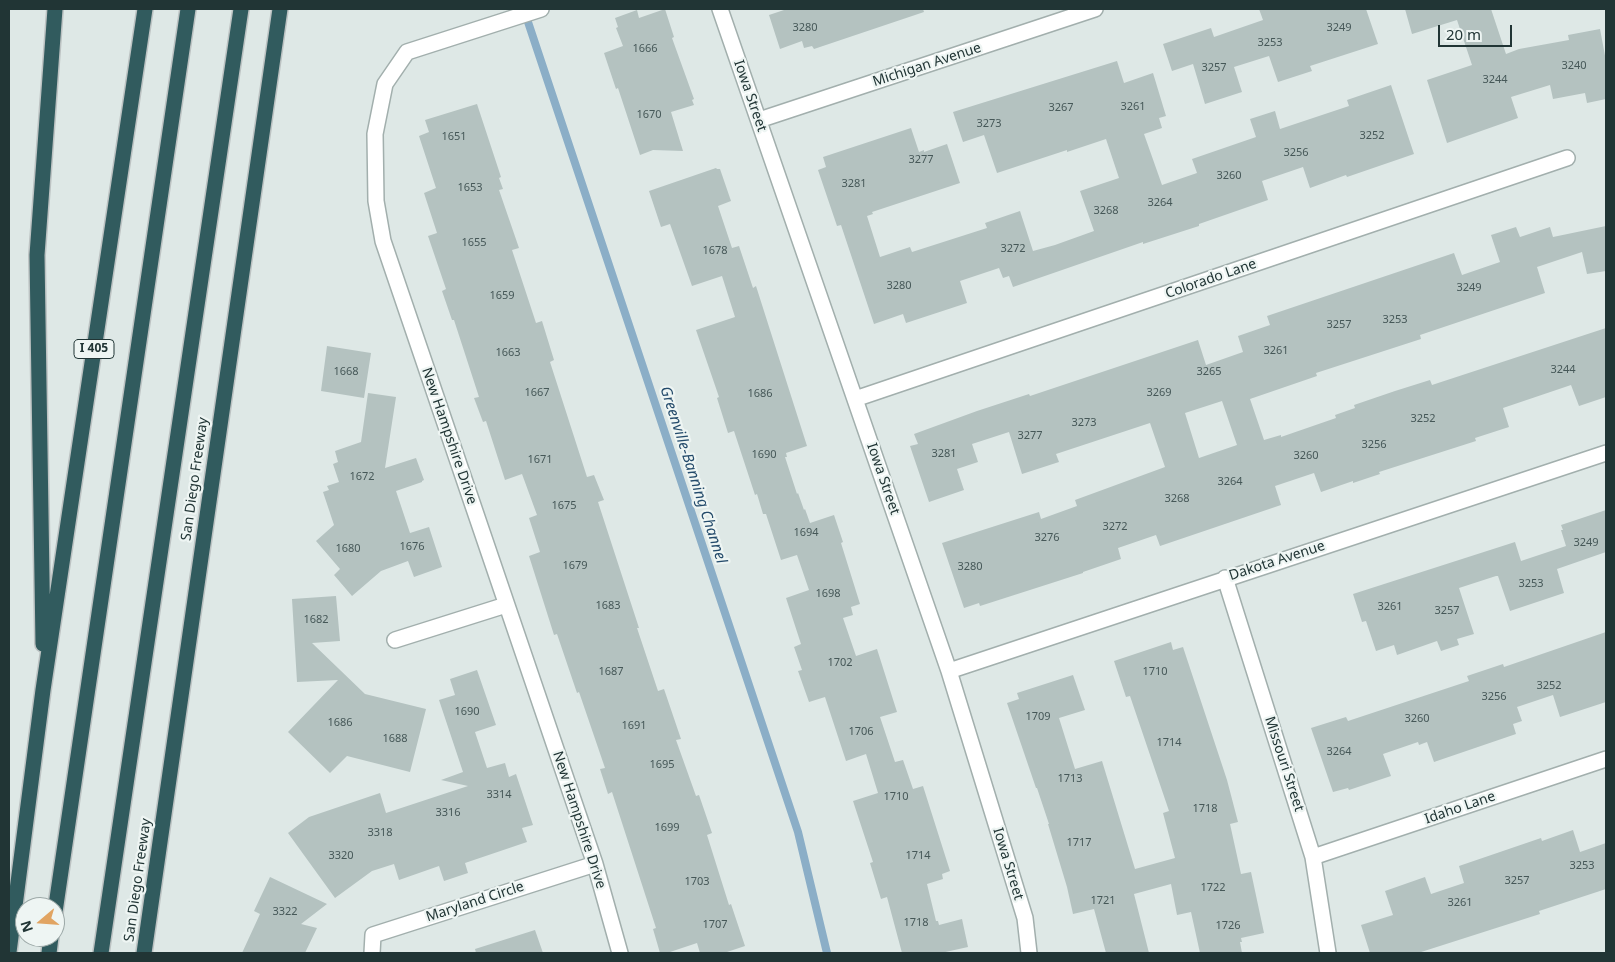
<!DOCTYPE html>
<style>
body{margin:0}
#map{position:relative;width:1615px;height:962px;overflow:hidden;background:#dee8e6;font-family:"Noto Sans",sans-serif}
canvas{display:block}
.frame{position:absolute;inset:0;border:10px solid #213535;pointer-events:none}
.north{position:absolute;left:15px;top:897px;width:50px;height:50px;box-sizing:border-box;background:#eef5f3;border:1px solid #9ca8a7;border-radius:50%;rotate:252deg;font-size:14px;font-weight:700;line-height:20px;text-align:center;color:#213535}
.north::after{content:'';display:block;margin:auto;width:18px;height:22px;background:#e1a462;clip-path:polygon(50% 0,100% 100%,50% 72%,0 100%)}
.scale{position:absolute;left:1438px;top:25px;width:74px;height:22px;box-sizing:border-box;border:2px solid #213535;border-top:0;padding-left:6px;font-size:15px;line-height:18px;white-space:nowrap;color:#213535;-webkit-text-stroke:4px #eef5f3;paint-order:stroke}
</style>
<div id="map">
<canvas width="1615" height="962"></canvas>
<div class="frame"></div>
<div class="north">N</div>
<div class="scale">20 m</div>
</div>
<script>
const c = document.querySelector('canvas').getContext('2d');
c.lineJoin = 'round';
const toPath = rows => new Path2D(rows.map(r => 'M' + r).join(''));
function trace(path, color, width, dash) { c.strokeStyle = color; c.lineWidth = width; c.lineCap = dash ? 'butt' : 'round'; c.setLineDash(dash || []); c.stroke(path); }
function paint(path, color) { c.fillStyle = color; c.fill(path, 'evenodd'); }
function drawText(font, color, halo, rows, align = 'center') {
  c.font = font + ' "Noto Sans",sans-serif'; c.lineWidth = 4.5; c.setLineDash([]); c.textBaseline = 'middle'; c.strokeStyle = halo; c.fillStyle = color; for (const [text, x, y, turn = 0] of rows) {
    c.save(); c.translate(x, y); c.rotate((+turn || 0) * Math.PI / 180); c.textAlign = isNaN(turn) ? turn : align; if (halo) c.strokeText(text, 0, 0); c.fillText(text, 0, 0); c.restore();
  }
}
trace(toPath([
 [525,13,798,832,827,953]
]), '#8baec7', 8);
paint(toPath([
 [665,9,674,37,672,38,694,99,692,100,694,105,671,112,683,151,653,150,640,155,618,88,616,89,604,53,623,46,616,28,618,27,615,18,637,10,639,18],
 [787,9,923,9,924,12,814,49,812,46,804,48,802,41,780,49,769,15],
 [1259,9,1366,9,1378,44,1310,66,1312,71,1278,82,1269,56,1234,67,1242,92,1205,104,1193,64,1172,71,1163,44,1211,28,1214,37,1263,20],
 [1405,9,1491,9,1506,54,1519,49,1569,40,1568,35,1600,29,1606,61,1606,99,1587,103,1585,93,1553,99,1550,85,1511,97,1518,118,1447,143,1427,80,1472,65,1457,20,1412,34],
 [1117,61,1124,83,1153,73,1166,116,1159,118,1162,128,1144,134,1162,185,1197,173,1192,159,1256,137,1250,119,1275,111,1280,129,1349,106,1347,100,1391,85,1414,154,1347,177,1346,175,1310,188,1303,167,1262,181,1268,200,1199,224,1199,226,1143,244,1143,242,1013,287,1009,276,1003,278,999,268,960,281,967,303,906,323,903,314,874,324,841,225,837,226,818,170,826,167,823,157,911,128,919,152,924,150,924,152,947,144,960,183,872,212,873,214,867,216,880,257,910,247,912,252,987,228,985,223,1020,211,1033,251,1055,245,1094,231,1080,191,1119,178,1106,139,1067,152,1067,150,997,173,984,135,963,142,953,112],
 [477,104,501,177,499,178,503,189,499,190,519,248,512,250,536,323,542,321,554,360,550,362,587,477,594,475,604,500,598,502,639,628,637,628,658,691,664,689,681,739,676,740,696,796,699,795,712,833,707,835,729,905,731,904,745,946,724,953,700,953,697,943,667,953,660,953,653,929,656,928,612,792,608,794,600,769,605,768,579,692,577,693,557,634,554,635,529,556,540,552,529,518,537,515,522,474,505,480,486,421,483,422,474,398,479,397,454,320,452,320,442,291,446,289,428,236,437,233,424,193,436,188,419,136,429,132,425,120],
 [716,168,717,169,720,169,731,201,718,206,732,248,739,246,753,288,756,286,807,446,786,453,787,457,785,457,797,494,798,493,804,510,805,509,810,523,834,515,843,542,841,543,860,604,851,607,853,615,843,618,856,656,877,649,897,712,880,717,895,762,903,760,913,789,923,786,950,871,942,874,943,879,927,884,936,921,938,921,939,925,962,919,968,947,941,953,902,953,887,897,881,899,870,863,873,862,853,801,878,793,866,754,846,761,825,697,809,702,798,671,802,670,794,647,801,644,786,598,809,590,797,555,781,560,766,514,763,514,757,494,755,495,734,431,728,433,717,398,719,397,696,330,735,317,722,276,692,286,670,224,661,227,649,191],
 [1606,226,1606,271,1587,274,1582,252,1537,267,1545,293,1420,335,1421,339,1316,373,1317,376,1250,399,1264,440,1281,435,1281,437,1336,418,1335,415,1355,408,1354,405,1395,391,1430,380,1432,385,1606,328,1606,397,1579,406,1571,385,1503,408,1509,427,1475,438,1476,441,1379,472,1380,474,1353,483,1353,481,1321,492,1314,473,1275,486,1281,505,1160,546,1156,535,1118,548,1121,559,1083,572,1083,573,980,606,979,603,964,608,942,543,1039,512,1041,519,1077,506,1075,500,1165,467,1150,423,1056,454,1059,462,1022,474,1009,432,972,444,978,462,957,469,964,490,929,502,910,446,918,444,914,434,977,411,1029,394,1030,396,1198,340,1206,365,1243,352,1238,336,1270,325,1267,316,1454,253,1462,275,1500,262,1491,235,1516,227,1520,237,1550,227,1553,237],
 [1222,401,1237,445,1199,458,1185,413],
 [327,346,371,353,364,398,321,391],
 [368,393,396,397,385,468,416,458,424,480,422,481,422,482,396,491,410,533,429,527,442,567,414,577,408,561,381,571,352,596,334,575,340,569,316,541,334,525,323,492,329,490,327,486,339,482,333,464,338,462,335,451,361,442],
 [1606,510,1606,552,1557,569,1564,593,1510,611,1498,576,1496,576,1459,588,1474,634,1457,639,1459,645,1441,651,1437,641,1397,655,1394,645,1376,651,1366,621,1362,622,1353,594,1515,542,1521,561,1566,546,1561,530,1563,530,1561,525],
 [336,596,340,641,312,643,365,694,426,709,410,772,347,756,330,773,288,732,338,680,297,682,292,599],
 [1606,632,1606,702,1560,717,1553,695,1517,707,1522,721,1513,724,1516,734,1434,762,1427,742,1419,745,1418,742,1383,754,1391,776,1349,790,1348,788,1333,792,1311,728,1346,717,1348,721,1469,681,1467,676,1503,664,1504,667],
 [1171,642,1173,650,1183,647,1227,780,1238,822,1230,824,1241,874,1251,872,1264,933,1241,938,1242,942,1240,942,1242,953,1200,953,1191,912,1177,915,1171,884,1134,894,1149,953,1106,953,1094,909,1073,914,1067,887,1048,824,1049,824,1037,788,1036,788,1007,703,1019,699,1017,693,1073,675,1085,710,1059,718,1075,769,1102,761,1135,869,1175,858,1163,813,1169,811,1130,696,1126,697,1114,661],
 [477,670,496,725,475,732,487,768,505,763,509,777,516,774,533,825,522,828,527,842,465,863,468,873,444,881,439,866,399,880,394,864,372,871,335,898,288,833,309,817,380,793,386,813,468,786,441,780,463,772,439,700,455,695,450,679],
 [1573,830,1580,852,1606,843,1606,889,1539,911,1540,914,1418,953,1370,953,1361,925,1393,915,1385,891,1425,877,1431,894,1464,883,1459,866,1541,838,1542,841],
 [270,877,327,904,301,924,317,928,305,953,242,953,260,914,254,911],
 [535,930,543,953,476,953,475,949]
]), '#b4c2c0');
const minor = toPath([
 [541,9,407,52,385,84,375,134,376,201,383,241,595,864,620,953],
 [720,9,949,671,1025,918,1029,953],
 [759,120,1095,9],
 [855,399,1567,158],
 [1225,578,1313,857,1328,953],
 [395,640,506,605],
 [949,671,1606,453],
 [1313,857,1606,759],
 [372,953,373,935,595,864]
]);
const highway = toPath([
 [43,644,37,255,55,9],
 [55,912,188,9],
 [9,952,43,690,145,9],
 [49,953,51,937],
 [101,953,241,9],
 [144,953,280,9]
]);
trace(minor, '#a2afad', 18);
trace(highway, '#bcc2c2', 18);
trace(minor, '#fff', 15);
trace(highway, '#315b5e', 15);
drawText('11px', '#465858', null, [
 ["3280",805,28],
 ["3249",1339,28],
 ["3253",1270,43],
 ["1666",645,49],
 ["3240",1574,66],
 ["3257",1214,68],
 ["3244",1495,80],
 ["3261",1133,107],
 ["3267",1061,108],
 ["1670",649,115],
 ["3273",989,124],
 ["3252",1372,136],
 ["1651",454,137],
 ["3256",1296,153],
 ["3277",921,160],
 ["3260",1229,176],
 ["3281",854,184],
 ["1653",470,188],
 ["3264",1160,203],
 ["3268",1106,211],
 ["1655",474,243],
 ["3272",1013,249],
 ["1678",715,251],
 ["3280",899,286],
 ["3249",1469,288],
 ["1659",502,296],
 ["3253",1395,320],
 ["3257",1339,325],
 ["3261",1276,351],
 ["1663",508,353],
 ["3244",1563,370],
 ["1668",346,372],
 ["3265",1209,372],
 ["1667",537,393],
 ["3269",1159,393],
 ["1686",760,394],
 ["3252",1423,419],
 ["3273",1084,423],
 ["3277",1030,436],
 ["3256",1374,445],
 ["3281",944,454],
 ["1690",764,455],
 ["3260",1306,456],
 ["1671",540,460],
 ["1672",362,477],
 ["3264",1230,482],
 ["3268",1177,499],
 ["1675",564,506],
 ["3272",1115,527],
 ["1694",806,533],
 ["3276",1047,538],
 ["3249",1586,543],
 ["1676",412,547],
 ["1680",348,549],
 ["1679",575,566],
 ["3280",970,567],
 ["3253",1531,584],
 ["1698",828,594],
 ["1683",608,606],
 ["3261",1390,607],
 ["3257",1447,611],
 ["1682",316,620],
 ["1702",840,663],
 ["1687",611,672],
 ["1710",1155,672],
 ["3252",1549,686],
 ["3256",1494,697],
 ["1690",467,712],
 ["1709",1038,717],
 ["3260",1417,719],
 ["1686",340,723],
 ["1691",634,726],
 ["1706",861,732],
 ["1688",395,739],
 ["1714",1169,743],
 ["3264",1339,752],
 ["1695",662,765],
 ["1713",1070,779],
 ["3314",499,795],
 ["1710",896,797],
 ["1718",1205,809],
 ["3316",448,813],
 ["1699",667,828],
 ["3318",380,833],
 ["1717",1079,843],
 ["3320",341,856],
 ["1714",918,856],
 ["3253",1582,866],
 ["3257",1517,881],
 ["1703",697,882],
 ["1722",1213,888],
 ["1721",1103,901],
 ["3261",1460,903],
 ["3322",285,912],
 ["1718",916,923],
 ["1707",715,925],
 ["1726",1228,926]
]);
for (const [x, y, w] of [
 [94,349,40]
]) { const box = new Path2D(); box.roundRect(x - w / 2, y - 9.5, w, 19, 4); c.fillStyle = '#eef5f3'; c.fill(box); trace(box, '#213535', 1); }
drawText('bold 12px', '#213535', null, [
 ["I 405",94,349]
]);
drawText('14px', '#213535', '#eef5f3', [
 ["Michigan Avenue",927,65,-18],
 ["Iowa Street",750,96,71],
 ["Colorado Lane",1211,279,-19],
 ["New Hampshire Drive",449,436,71],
 ["San Diego Freeway",195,479,-82],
 ["Iowa Street",883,479,71],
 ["Dakota Avenue",1277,561,-18],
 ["Missouri Street",1284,764,72],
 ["Idaho Lane",1460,808,-19],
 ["New Hampshire Drive",579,820,72],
 ["Iowa Street",1008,864,73],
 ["San Diego Freeway",138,880,-82],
 ["Maryland Circle",475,902,-18]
]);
drawText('italic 15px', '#234a6a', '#eef5f3', [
 ["Greenville-Banning Channel",693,475,72]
]);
</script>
